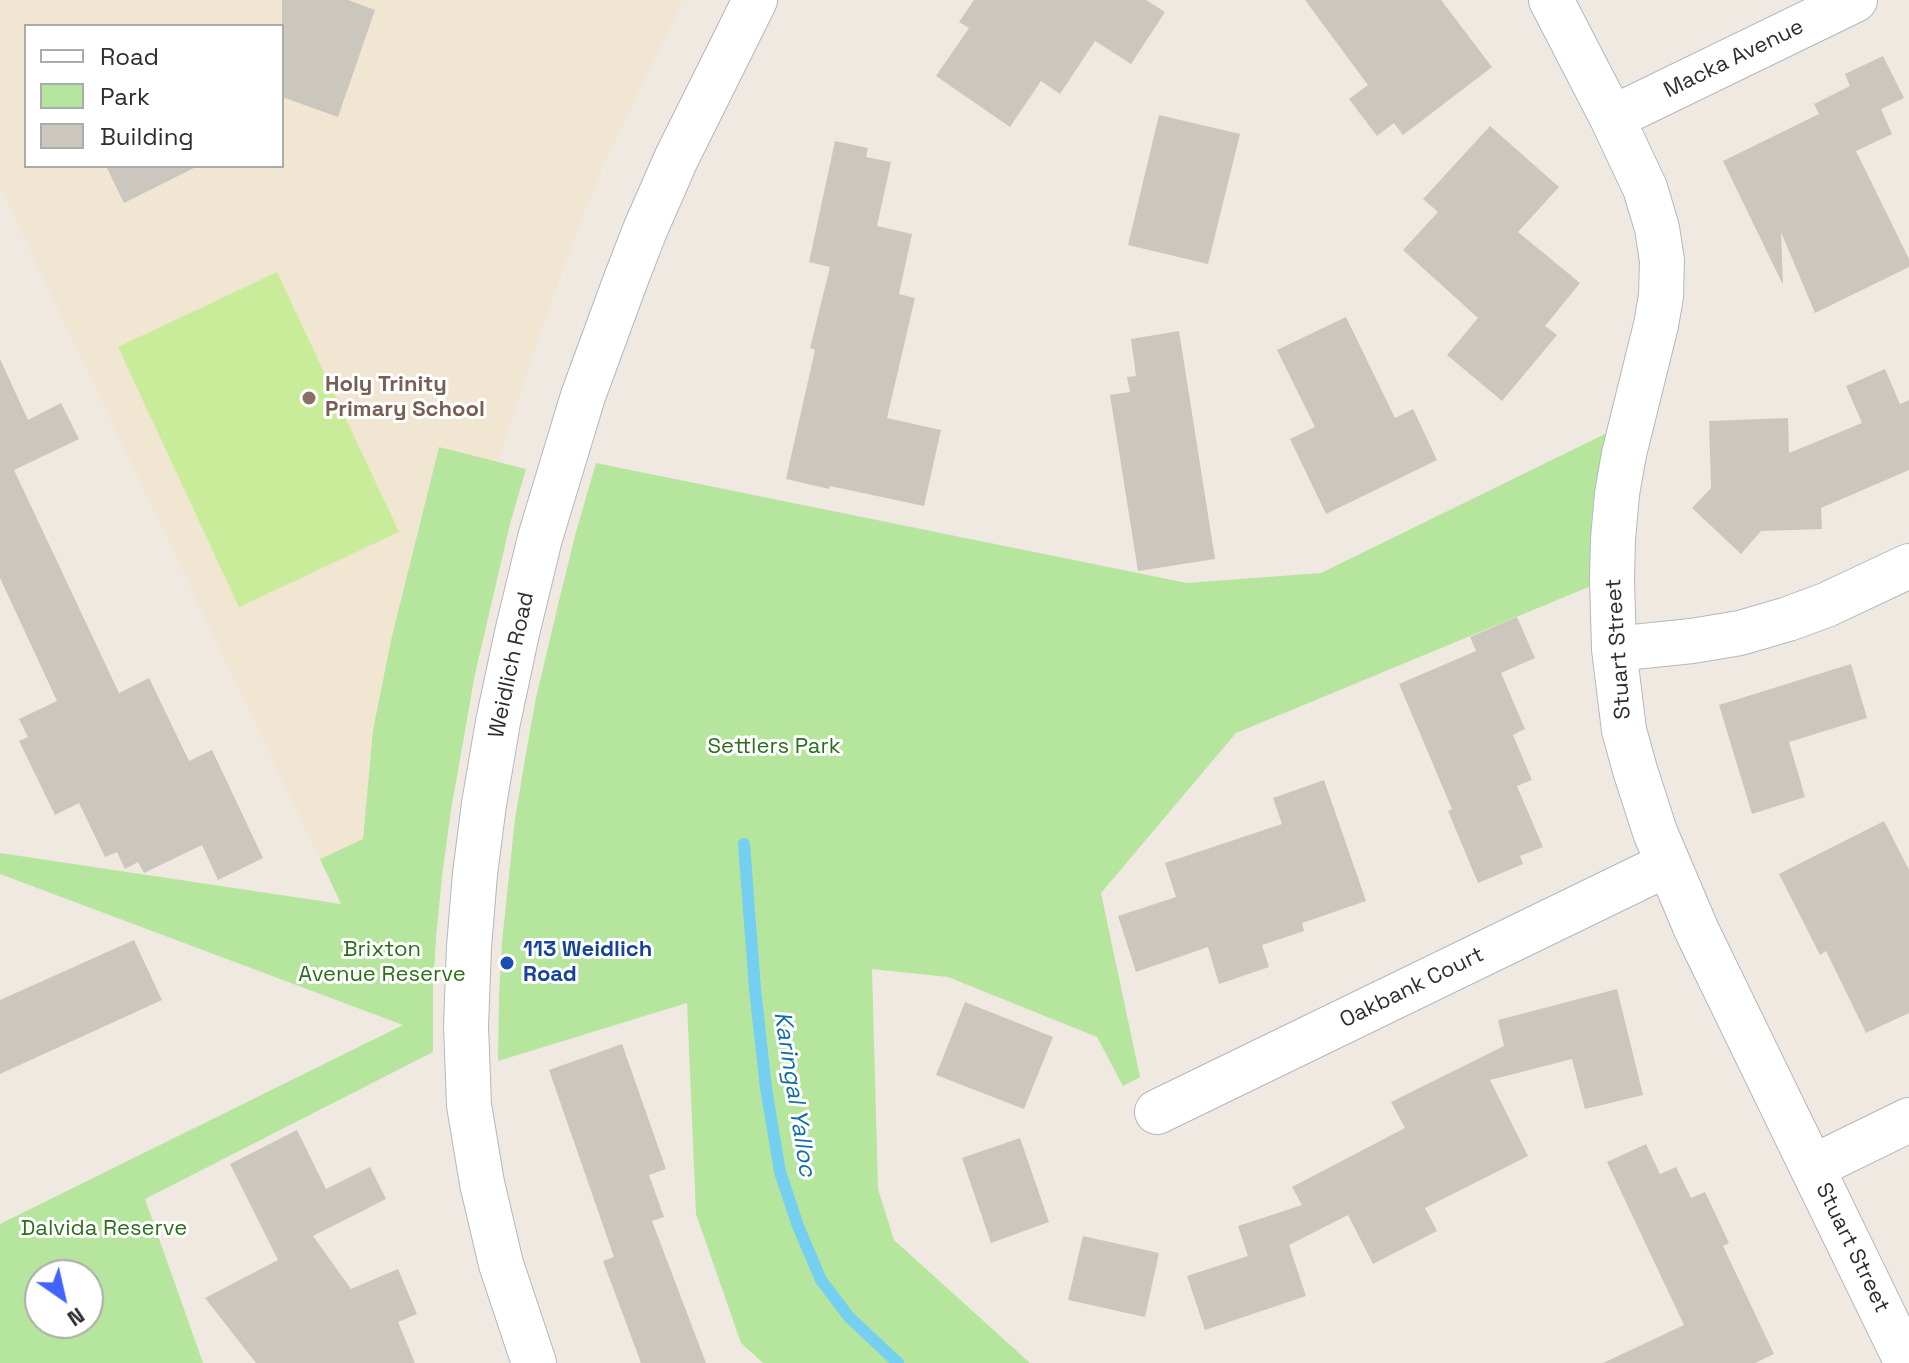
<!DOCTYPE html>
<style>
body{margin:0}
#map{position:relative;width:1909px;height:1363px;overflow:hidden;background:#efe9e1;font-family:"Space Grotesk",sans-serif}
canvas{display:block}
.legend{position:absolute;left:24px;top:24px;width:260px;height:144px;box-sizing:border-box;background:#fff;border:2px solid #ababab;margin:0;padding:10px 14px;list-style:none;font-size:24px;color:#2e2e2e}
.legend li{display:flex;align-items:center;gap:16px;height:40px}
.legend b{width:40px;border:2px solid #ababab}
.north{position:absolute;left:24px;top:1259px;width:80px;height:80px;box-sizing:border-box;background:#fff;border:2px solid #ababab;border-radius:50%;rotate:146deg;font-size:22px;font-weight:700;line-height:32px;text-align:center;color:#2e2e2e}
.north::after{content:'';display:block;margin:auto;width:28px;height:36px;background:#4264fb;clip-path:polygon(50% 0,100% 100%,50% 72%,0 100%)}
</style>
<div id="map">
<canvas width="1909" height="1363"></canvas>
<ul class="legend">
<li><b style="height:10px;background:#fff"></b>Road</li>
<li><b style="height:22px;background:#b6e59e"></b>Park</li>
<li><b style="height:22px;background:#cbc7bf"></b>Building</li>
</ul>
<div class="north">N</div>
</div>
<script>
const c = document.querySelector('canvas').getContext('2d');
c.lineJoin = 'round';
function paint(path, color) { c.fillStyle = color; c.fill(path, 'evenodd'); }
const toPath = rows => new Path2D(rows.map(r => 'M' + r).join(''));
function trace(path, color, width, dash) { c.strokeStyle = color; c.lineWidth = width; c.lineCap = dash ? 'butt' : 'round'; c.setLineDash(dash || []); c.stroke(path); }
function drawText(font, color, halo, rows, align = 'center') {
  c.font = font + ' "Space Grotesk",sans-serif'; c.lineWidth = 6; c.setLineDash([]); c.textBaseline = 'middle'; c.strokeStyle = halo; c.fillStyle = color; for (const [text, x, y, turn = 0] of rows) {
    c.save(); c.translate(x, y); c.rotate((+turn || 0) * Math.PI / 180); c.textAlign = isNaN(turn) ? turn : align; if (halo) c.strokeText(text, 0, 0); c.fillText(text, 0, 0); c.restore();
  }
}
paint(toPath([
 [0,0,683,0,607,157,583,215,534,350,498,462,439,447,392,636,373,730,363,839,320,859,0,187],
 [26,26,282,26,282,166,26,166]
]), '#f0e6d1');
paint(toPath([
 [1607,433,1591,586,1236,733,1101,893,1140,1077,1123,1086,1097,1037,948,977,872,969,878,1189,894,1240,1030,1363,763,1363,741,1343,696,1214,687,1003,498,1061,499,996,502,942,515,819,525,759,536,698,559,601,576,532,596,463,1187,583,1321,573],
 [439,447,526,469,510,524,475,674,451,810,442,876,436,938,433,988,433,1052,145,1199,203,1363,0,1363,0,1224,403,1025,0,874,0,853,341,904,320,859,363,839,373,730,392,636],
 [88,1275,88,1323,40,1323,40,1275]
]), '#b6e59e');
paint(toPath([
 [277,272,399,532,239,607,118,347]
]), '#c9ec9a');
trace(toPath([
 [744,844,755,989,766,1088,780,1172,798,1226,821,1280,849,1317,898,1363]
]), '#75cff0', 12);
paint(toPath([
 [282,0,348,0,375,10,338,117,282,97],
 [974,0,1146,0,1165,12,1131,64,1095,41,1060,94,1041,81,1010,127,936,76,969,28,959,22],
 [1305,0,1441,0,1492,67,1403,135,1394,123,1377,136,1349,99,1368,85],
 [1883,56,1904,98,1881,109,1892,134,1856,151,1909,259,1909,267,1815,313,1781,232,1783,285,1723,161,1819,114,1814,104,1850,86,1845,74],
 [1159,115,1240,134,1208,264,1128,245],
 [1490,126,1559,187,1518,232,1580,283,1545,326,1557,335,1502,401,1447,355,1478,318,1403,250,1438,212,1423,199],
 [835,141,868,148,866,157,891,162,877,226,912,234,899,294,915,298,887,418,941,430,924,506,830,486,829,489,786,479,815,350,810,348,830,267,809,262],
 [106,166,198,166,124,203],
 [1346,317,1395,418,1413,409,1437,460,1326,514,1290,439,1315,427,1277,350],
 [1179,331,1215,559,1138,571,1110,395,1130,392,1127,377,1136,376,1131,339],
 [0,359,28,420,61,403,79,439,14,470,119,693,149,678,189,761,212,750,263,858,218,880,202,845,144,873,138,862,125,869,117,852,105,857,79,803,55,815,19,741,28,737,19,719,57,701,0,578],
 [1885,369,1900,404,1909,400,1909,470,1821,508,1822,529,1761,531,1741,554,1692,508,1711,488,1709,421,1788,418,1789,453,1862,423,1846,386],
 [1517,617,1535,658,1501,673,1525,729,1513,735,1532,780,1517,786,1543,847,1520,856,1523,864,1478,883,1448,811,1452,809,1399,684,1476,651,1470,637],
 [1851,664,1867,718,1789,742,1805,797,1752,814,1719,705],
 [1324,780,1366,901,1302,923,1304,931,1262,945,1269,967,1219,984,1208,947,1136,972,1118,916,1176,897,1165,863,1282,824,1273,798],
 [1884,821,1909,870,1909,1013,1866,1033,1826,951,1820,955,1779,874],
 [134,940,162,1000,0,1074,0,1000],
 [1617,989,1643,1095,1585,1109,1572,1059,1490,1080,1528,1156,1425,1208,1437,1231,1373,1264,1348,1215,1289,1245,1306,1296,1205,1330,1187,1276,1248,1256,1238,1226,1302,1205,1292,1187,1405,1128,1391,1102,1504,1046,1498,1020],
 [965,1002,1053,1037,1024,1109,936,1075],
 [622,1044,666,1169,649,1175,664,1217,652,1221,706,1363,641,1363,603,1261,614,1257,549,1070],
 [297,1130,326,1189,370,1167,386,1199,313,1236,351,1289,398,1269,417,1314,398,1322,415,1363,256,1363,205,1298,278,1260,230,1164],
 [1020,1138,1049,1222,991,1243,962,1158],
 [1646,1144,1660,1174,1676,1167,1691,1198,1705,1192,1729,1243,1723,1246,1774,1354,1755,1363,1603,1363,1684,1325,1607,1162],
 [1083,1236,1159,1253,1145,1317,1068,1300]
]), '#cbc7bf');
const minor = toPath([
 [1551,0,1612,118,1645,188,1657,228,1662,261,1661,296,1656,325,1624,454,1617,494,1613,539,1612,580,1614,649,1624,730,1635,770,1655,832,1697,931,1907,1363],
 [1612,118,1855,0],
 [1614,649,1692,641,1740,633,1788,619,1826,605,1909,566],
 [1157,1112,1668,864],
 [1813,1167,1909,1120],
 [534,1363,501,1264,482,1183,469,1105,466,1026,469,947,475,874,484,804,498,722,517,633,540,538,583,396,626,279,645,230,676,159,755,0]
]);
trace(minor, '#b4b7c1', 46);
trace(minor, '#fff', 44);
for (const [x, y, r, color] of [
 [309,398,8,"#8d6e63"],
 [507,963,8,"#1a4fb4"]
]) { const dot = new Path2D(); dot.arc(x, y, r, 0, 2 * Math.PI); c.fillStyle = color; c.fill(dot); trace(dot, '#fff', 3); }
drawText('22px', '#2e2e2e', '#fff', [
 ["Macka Avenue",1734,59,-26],
 ["Stuart Street",1619,649,-94],
 ["Weidlich Road",512,665,-78],
 ["Oakbank Court",1412,988,-26],
 ["Stuart Street",1852,1248,64]
]);
drawText('bold 22px', '#785e54', '#fff', [
 ["Holy Trinity",325,385],
 ["Primary School",325,410]
], 'left');
drawText('22px', '#2c6e1b', '#fff', [
 ["Settlers Park",774,747],
 ["Brixton",382,950],
 ["Avenue Reserve",382,975],
 ["Dalvida Reserve",104,1229]
]);
drawText('bold 22px', '#164399', '#fff', [
 ["113 Weidlich",523,950],
 ["Road",523,975]
], 'left');
drawText('italic 24px', '#0d6fa3', '#fff', [
 ["Karingal Yalloc",794,1094,81]
]);
</script>
